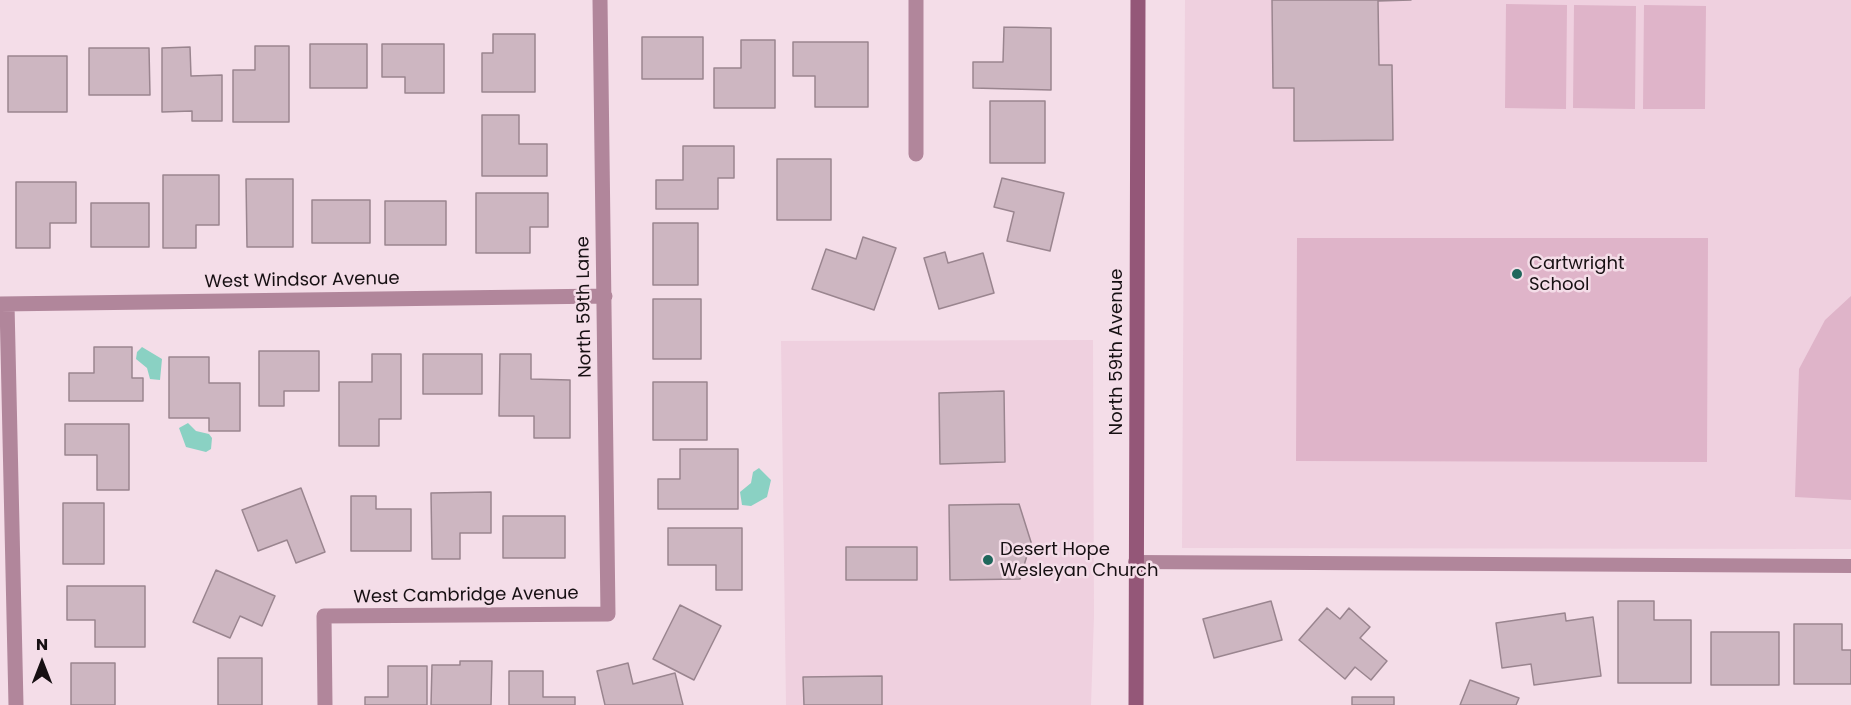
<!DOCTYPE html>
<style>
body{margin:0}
#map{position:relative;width:1851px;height:705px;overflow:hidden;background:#f4dde8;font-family:Poppins,sans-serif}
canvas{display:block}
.north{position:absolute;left:12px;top:633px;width:60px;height:60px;-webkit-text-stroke:4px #f4dde8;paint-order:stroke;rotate:0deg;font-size:16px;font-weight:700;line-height:24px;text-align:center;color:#171013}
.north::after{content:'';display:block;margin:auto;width:21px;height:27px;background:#171013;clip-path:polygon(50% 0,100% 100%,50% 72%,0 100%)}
</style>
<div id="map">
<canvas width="1851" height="705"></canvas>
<div class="north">N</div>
</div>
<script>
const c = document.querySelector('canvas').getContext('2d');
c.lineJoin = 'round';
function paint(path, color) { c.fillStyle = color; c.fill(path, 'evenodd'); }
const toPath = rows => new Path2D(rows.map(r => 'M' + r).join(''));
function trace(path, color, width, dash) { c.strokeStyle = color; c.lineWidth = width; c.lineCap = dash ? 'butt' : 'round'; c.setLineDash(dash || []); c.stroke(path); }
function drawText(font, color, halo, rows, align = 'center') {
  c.font = font + ' Poppins,sans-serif'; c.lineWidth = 5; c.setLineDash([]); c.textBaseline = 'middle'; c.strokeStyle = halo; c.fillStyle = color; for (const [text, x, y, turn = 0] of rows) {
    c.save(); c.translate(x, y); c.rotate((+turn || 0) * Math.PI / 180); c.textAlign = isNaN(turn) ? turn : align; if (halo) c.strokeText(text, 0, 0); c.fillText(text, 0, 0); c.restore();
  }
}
paint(toPath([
 [1185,0,1851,0,1851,549,1182,548],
 [1093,340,1094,616,1091,705,786,705,781,341]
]), '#efd0df');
paint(toPath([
 [1506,4,1567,5,1566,109,1505,108],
 [1574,5,1636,6,1635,109,1573,108],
 [1644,5,1706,6,1705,109,1643,109],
 [1297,238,1708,238,1707,462,1296,461],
 [1851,296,1851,500,1795,497,1799,369,1825,320]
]), '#dfb4c9');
paint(toPath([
 [142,347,162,359,160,380,150,379,147,368,136,359,137,352],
 [188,423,196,431,209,434,212,438,211,449,206,452,186,447,179,428],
 [759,468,771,480,767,497,751,506,742,505,740,492,751,483,753,472]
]), '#8ad1c3');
const building = toPath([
 [1272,0,1411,0,1378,1,1379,65,1392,65,1393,140,1294,141,1294,88,1273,88,1272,0],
 [1004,27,1051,28,1051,90,973,88,973,62,1003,62,1004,27],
 [493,34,535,34,535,92,482,92,482,53,493,53,493,34],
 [642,37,703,37,703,79,642,79,642,37],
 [741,40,775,40,775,108,714,108,714,68,741,68,741,40],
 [793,42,868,42,868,107,815,107,815,76,793,76,793,42],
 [310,44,367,44,367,88,310,88,310,44],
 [382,44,444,44,444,93,405,93,405,77,382,77,382,44],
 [255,46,289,46,289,122,233,122,233,70,255,70,255,46],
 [190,47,191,76,222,75,222,121,192,121,192,111,162,112,162,48,190,47],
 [89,48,149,48,150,95,89,95,89,48],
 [8,56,67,56,67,112,8,112,8,56],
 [990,101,1045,101,1045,163,990,163,990,101],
 [482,115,519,115,519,144,547,144,547,176,482,176,482,115],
 [683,146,734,146,734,178,718,178,718,209,656,209,656,180,683,180,683,146],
 [777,159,831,159,831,220,777,220,777,159],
 [163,175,219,175,219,225,196,225,196,248,163,248,163,175],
 [1002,178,1064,193,1050,251,1007,241,1014,212,994,207,1002,178],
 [246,179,293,179,293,247,247,247,246,179],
 [16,182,76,182,76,223,50,223,50,248,16,248,16,182],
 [476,193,548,193,548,227,530,227,530,253,476,253,476,193],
 [312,200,370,200,370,243,312,243,312,200],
 [385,201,446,201,446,245,385,245,385,201],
 [91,203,149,203,149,247,91,247,91,203],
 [653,223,698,223,698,285,653,285,653,223],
 [863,237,896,248,874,310,812,289,826,249,856,259,863,237],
 [945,252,948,263,983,253,994,293,939,309,924,258,945,252],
 [653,299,701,299,701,359,653,359,653,299],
 [94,347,132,347,132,378,143,378,143,401,69,401,69,373,94,373,94,347],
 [259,351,319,351,319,391,284,391,284,406,259,406,259,351],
 [372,354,401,354,401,419,379,419,379,446,339,446,339,382,372,382,372,354],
 [423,354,482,354,482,394,423,394,423,354],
 [500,354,531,354,531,379,570,380,570,438,534,438,534,416,499,416,500,354],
 [169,357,209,357,209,383,240,383,240,431,209,431,209,418,169,418,169,357],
 [653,382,707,382,707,440,653,440,653,382],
 [1004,391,1005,462,940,464,939,393,1004,391],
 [65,424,129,424,129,490,97,490,97,455,65,455,65,424],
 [680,449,738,449,738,509,658,509,658,479,680,479,680,449],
 [301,488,325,552,296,563,287,540,258,551,242,510,301,488],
 [491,492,491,533,460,533,460,559,432,559,431,493,491,492],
 [351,496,376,496,376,509,411,509,411,551,351,551,351,496],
 [63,503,104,503,104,564,63,564,63,503],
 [1019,504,1031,542,1020,579,950,580,949,505,1019,504],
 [503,516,565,516,565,558,503,558,503,516],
 [668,528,742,528,742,590,716,590,716,565,668,565,668,528],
 [846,547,917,547,917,580,846,580,846,547],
 [216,570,275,596,262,626,240,616,230,638,193,622,216,570],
 [67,586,145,586,145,647,95,647,95,620,67,620,67,586],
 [1271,601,1282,640,1214,658,1203,619,1271,601],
 [1618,601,1654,601,1654,620,1691,620,1691,683,1618,683,1618,601],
 [680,605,721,626,694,680,653,659,680,605],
 [1327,608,1340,619,1349,608,1370,627,1360,638,1387,661,1371,680,1355,667,1345,679,1299,640,1327,608],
 [1565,613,1566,621,1593,617,1601,676,1534,685,1531,664,1502,668,1496,623,1565,613],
 [1794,624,1842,624,1842,650,1851,650,1851,684,1794,684,1794,624],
 [1711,632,1779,632,1779,685,1711,685,1711,632],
 [218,658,262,658,262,705,218,705,218,658],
 [460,661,492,661,491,705,431,705,432,665,460,665,460,661],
 [71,663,115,663,115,705,71,705,71,663],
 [628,663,633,684,675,673,683,705,605,705,597,671,628,663],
 [388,666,427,666,427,705,365,705,365,697,388,697,388,666],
 [509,671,543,671,543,697,575,697,575,705,509,705,509,671],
 [882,676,882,705,804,705,803,677,882,676],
 [1470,680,1519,698,1516,705,1460,705,1470,680],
 [1352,697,1394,697,1394,705,1352,705,1352,697]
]);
paint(building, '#cdb6c1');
trace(building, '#9a858f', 1.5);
trace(toPath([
 [1135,562,1851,566]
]), '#b1869b', 14);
trace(toPath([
 [916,0,916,154],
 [0,304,605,296],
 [7,304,16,705],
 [325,705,324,616,608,614,600,0]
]), '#b1869b', 15);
trace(toPath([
 [1136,705,1138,0]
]), '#945778', 15);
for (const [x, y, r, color] of [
 [1517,274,6,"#1f675c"],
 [988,560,6,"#1f675c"]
]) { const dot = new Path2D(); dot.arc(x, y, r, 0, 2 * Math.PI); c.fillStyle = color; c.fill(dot); trace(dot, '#f4dde8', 2); }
drawText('18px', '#171013', '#f4dde8', [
 ["Cartwright",1529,264],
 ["School",1529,285],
 ["Desert Hope",1000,550],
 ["Wesleyan Church",1000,571]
], 'left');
drawText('18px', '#171013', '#f4dde8', [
 ["West Windsor Avenue",302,281,-1],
 ["North 59th Lane",585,307,-91],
 ["North 59th Avenue",1117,352,-90],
 ["West Cambridge Avenue",466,596,-1]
]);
</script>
